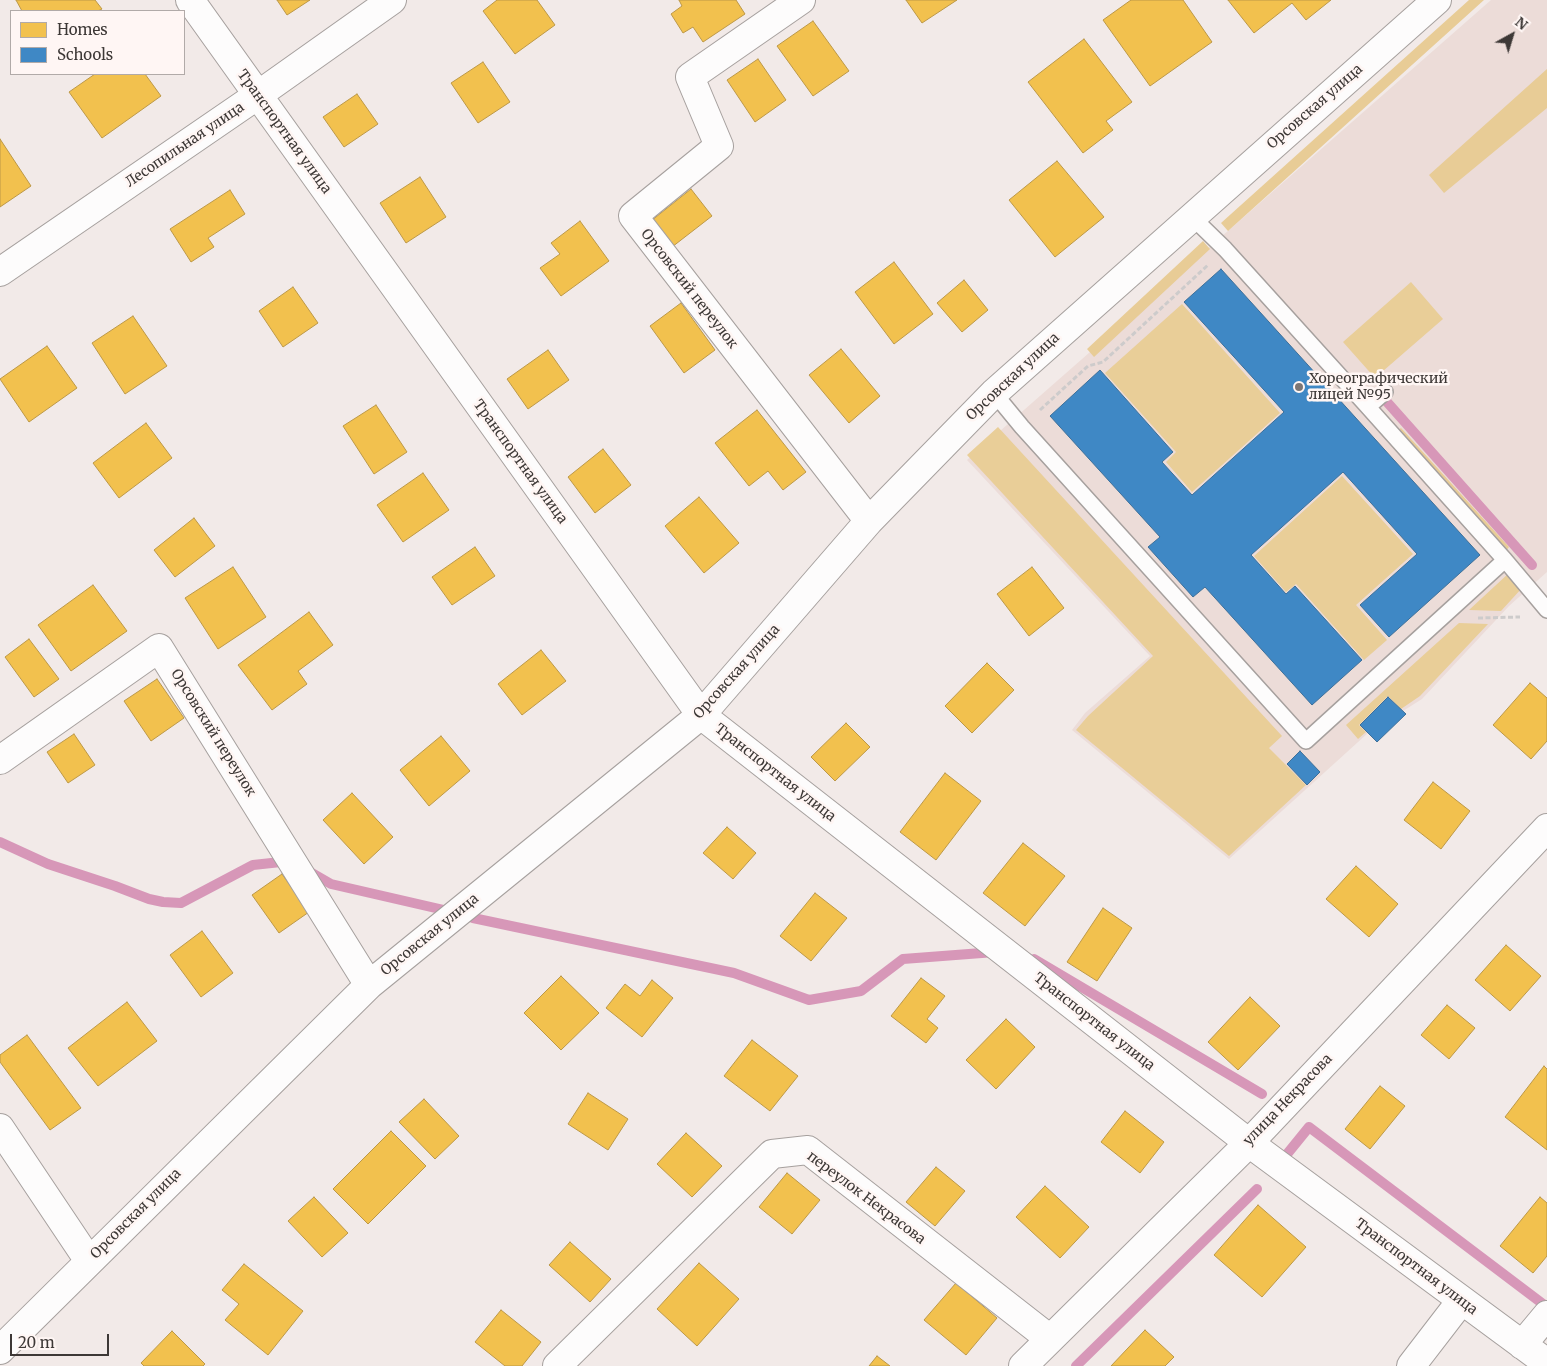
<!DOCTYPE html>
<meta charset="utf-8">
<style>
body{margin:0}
#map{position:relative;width:1547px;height:1366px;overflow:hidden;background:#f2eae8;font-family:Merriweather,serif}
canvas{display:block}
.legend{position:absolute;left:10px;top:10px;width:175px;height:65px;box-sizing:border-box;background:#fff6f4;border:1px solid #b1aaa8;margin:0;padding:6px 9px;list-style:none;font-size:15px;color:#3d3836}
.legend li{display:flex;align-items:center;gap:10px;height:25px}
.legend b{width:25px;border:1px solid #b1aaa8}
.north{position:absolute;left:1487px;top:10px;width:50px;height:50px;-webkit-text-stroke:4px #fff6f4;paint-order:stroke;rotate:39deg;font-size:14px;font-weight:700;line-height:20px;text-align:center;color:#3d3836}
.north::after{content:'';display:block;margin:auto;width:18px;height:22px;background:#3d3836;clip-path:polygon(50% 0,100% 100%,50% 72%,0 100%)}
.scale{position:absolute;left:10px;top:1334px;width:99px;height:22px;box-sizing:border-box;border:2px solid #3d3836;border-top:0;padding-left:6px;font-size:15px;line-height:18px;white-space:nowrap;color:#3d3836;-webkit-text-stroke:4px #fff6f4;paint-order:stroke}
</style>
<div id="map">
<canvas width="1547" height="1366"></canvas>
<ul class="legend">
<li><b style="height:14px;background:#f2c14e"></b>Homes</li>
<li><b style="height:14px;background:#3f88c5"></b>Schools</li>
</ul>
<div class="north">N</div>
<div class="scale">20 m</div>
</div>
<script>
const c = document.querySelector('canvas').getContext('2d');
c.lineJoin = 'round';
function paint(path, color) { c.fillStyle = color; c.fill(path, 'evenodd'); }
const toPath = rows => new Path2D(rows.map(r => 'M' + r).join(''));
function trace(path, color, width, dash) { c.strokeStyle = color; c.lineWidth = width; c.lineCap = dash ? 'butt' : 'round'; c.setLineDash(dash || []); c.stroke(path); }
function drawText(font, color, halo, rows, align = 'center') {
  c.font = font + ' Merriweather,serif'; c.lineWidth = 5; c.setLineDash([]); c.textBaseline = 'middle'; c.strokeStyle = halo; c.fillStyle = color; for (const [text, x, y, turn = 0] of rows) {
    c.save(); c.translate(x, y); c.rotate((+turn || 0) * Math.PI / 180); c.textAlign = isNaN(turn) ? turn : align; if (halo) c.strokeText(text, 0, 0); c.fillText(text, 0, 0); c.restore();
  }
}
paint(toPath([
 [1491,0,1547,0,1547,572,1509,606,1422,699,1403,711,1406,714,1377,742,1368,733,1229,859,1072,730,1085,713,1150,656,967,460]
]), '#ecdcd8');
paint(toPath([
 [1411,282,1443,319,1375,378,1343,342],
 [1182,304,1280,413,1192,492,1166,462,1176,452,1105,373],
 [998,427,1282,736,1269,748,1306,785,1229,856,1076,730,1088,716,1153,656,967,455],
 [1342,476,1413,554,1356,605,1387,640,1364,660,1296,584,1286,592,1254,556],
 [1509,573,1522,588,1501,611,1469,610],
 [1459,623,1488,624,1420,696,1401,709,1388,696,1359,725,1366,732,1358,739,1346,725]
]), '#e9ce98');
paint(toPath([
 [1469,0,1484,0,1228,231,1221,223],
 [1547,69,1547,108,1444,193,1429,175],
 [1203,241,1210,249,1094,357,1087,349],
 [1401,428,1509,547,1506,551,1397,431]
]), '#e8cc96');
const homes = toPath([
 [16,0,95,0,102,9,98,11,22,11,16,0],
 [277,0,310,0,287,15,277,0],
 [497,0,537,0,555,25,515,54,483,11,497,0],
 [679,0,736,0,745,14,703,42,693,27,683,33,671,14,682,6,679,0],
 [906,0,957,0,922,23,906,0],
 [1131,0,1183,0,1212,42,1150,86,1103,20,1131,0],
 [1228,0,1331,0,1306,20,1292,3,1254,33,1228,0],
 [813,21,849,71,813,96,777,46,813,21],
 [1084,39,1132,102,1106,121,1113,130,1083,153,1028,82,1084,39],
 [758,59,786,100,755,122,727,80,758,59],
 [483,62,510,102,478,123,451,83,483,62],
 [95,74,145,74,161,96,102,138,69,92,95,74],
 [357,94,378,124,344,147,323,117,357,94],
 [0,139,31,186,0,207,0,139],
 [1057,161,1104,217,1055,257,1009,200,1057,161],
 [420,177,446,217,406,243,380,203,420,177],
 [691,189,712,216,672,247,651,221,691,189],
 [230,190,245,214,208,238,214,247,191,262,170,229,230,190],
 [580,221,609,261,561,296,540,268,560,254,551,243,580,221],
 [894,262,933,314,894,344,855,292,894,262],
 [964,280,988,310,962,332,937,303,964,280],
 [293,287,318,323,283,347,259,311,293,287],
 [681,303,715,350,684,373,650,326,681,303],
 [133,316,167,366,125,394,92,343,133,316],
 [47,346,77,388,29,422,0,379,47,346],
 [841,349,880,396,849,423,809,375,841,349],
 [548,350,569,380,528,409,507,379,548,350],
 [376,405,407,452,374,474,343,426,376,405],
 [757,410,806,472,783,490,768,471,749,486,715,443,757,410],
 [146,423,172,458,119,498,93,463,146,423],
 [603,449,631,485,595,513,568,477,603,449],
 [423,473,449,510,403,542,377,505,423,473],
 [699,497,739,543,704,573,665,526,699,497],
 [194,518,215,546,175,577,154,550,194,518],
 [475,547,495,576,452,605,432,577,475,547],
 [233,567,266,617,218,649,185,598,233,567],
 [1032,567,1064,608,1029,636,997,594,1032,567],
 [93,585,127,631,71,671,38,625,93,585],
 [309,612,333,645,298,671,307,684,272,710,238,665,309,612],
 [29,639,59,679,34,697,5,657,29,639],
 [541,650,566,681,522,715,498,684,541,650],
 [987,663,1014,690,972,733,945,706,987,663],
 [157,679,184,718,151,741,124,701,157,679],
 [1530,683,1547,698,1547,741,1531,759,1493,725,1530,683],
 [846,723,870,747,835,781,811,757,846,723],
 [74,734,95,765,68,783,47,752,74,734],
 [441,736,470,771,429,806,400,770,441,736],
 [945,773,981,801,936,860,900,832,945,773],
 [1433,782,1470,811,1441,849,1404,820,1433,782],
 [352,793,393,837,364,864,323,820,352,793],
 [727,827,756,853,733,879,703,853,727,827],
 [1023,843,1065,876,1025,926,983,893,1023,843],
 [1356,866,1398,904,1369,937,1326,899,1356,866],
 [282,874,309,912,279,933,252,895,282,874],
 [815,893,847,918,811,961,780,936,815,893],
 [1103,908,1132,928,1097,981,1067,962,1103,908],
 [202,931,233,973,201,997,170,955,202,931],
 [1506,945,1541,976,1510,1011,1475,980,1506,945],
 [561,976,599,1013,561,1050,524,1013,561,976],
 [921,978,945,996,927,1019,938,1028,926,1043,891,1016,921,978],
 [652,980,673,998,642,1037,606,1008,625,984,640,996,652,980],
 [1250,997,1280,1026,1238,1070,1208,1042,1250,997],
 [127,1002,157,1041,98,1086,68,1048,127,1002],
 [1447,1005,1475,1028,1449,1059,1421,1035,1447,1005],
 [1006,1019,1035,1047,996,1089,966,1060,1006,1019],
 [27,1035,81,1108,50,1130,0,1062,0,1055,27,1035],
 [752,1040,798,1076,770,1111,724,1076,752,1040],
 [1544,1066,1547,1069,1547,1150,1505,1117,1544,1066],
 [1380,1086,1405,1106,1370,1149,1345,1129,1380,1086],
 [588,1093,628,1119,608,1150,568,1124,588,1093],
 [424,1099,459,1136,435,1159,399,1122,424,1099],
 [1125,1111,1164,1142,1140,1173,1101,1142,1125,1111],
 [391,1131,426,1166,368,1224,333,1189,391,1131],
 [686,1133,722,1166,692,1197,657,1164,686,1133],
 [936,1167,965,1191,935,1226,906,1202,936,1167],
 [787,1173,820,1200,792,1234,759,1207,787,1173],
 [1045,1186,1089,1227,1060,1258,1016,1217,1045,1186],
 [314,1197,348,1233,322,1257,288,1221,314,1197],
 [1540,1197,1547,1203,1547,1256,1533,1273,1500,1246,1540,1197],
 [1258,1205,1306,1247,1262,1297,1214,1255,1258,1205],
 [570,1242,611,1279,590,1302,549,1265,570,1242],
 [699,1263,739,1299,697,1346,657,1309,699,1263],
 [244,1264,303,1311,268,1355,225,1320,239,1304,222,1290,244,1264],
 [956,1283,997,1318,966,1355,924,1320,956,1283],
 [501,1310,541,1342,522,1366,505,1366,475,1342,501,1310],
 [1145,1330,1174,1357,1165,1366,1111,1366,1145,1330],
 [172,1331,205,1364,203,1366,144,1366,141,1363,172,1331],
 [877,1356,890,1366,869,1366,877,1356]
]);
paint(homes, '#f2c14e');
trace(homes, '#bc9847', 1);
const schools = toPath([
 [1221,269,1480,555,1389,637,1360,605,1417,554,1343,472,1251,555,1286,594,1295,586,1362,660,1312,705,1205,587,1193,597,1148,547,1160,537,1050,416,1100,370,1173,452,1162,462,1192,495,1284,412,1184,302,1221,269],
 [1388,697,1406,714,1377,742,1360,725,1388,697],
 [1300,751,1320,772,1307,785,1287,764,1300,751]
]);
paint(schools, '#3f88c5');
trace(schools, '#3e709a', 1);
trace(toPath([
 [1387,402,1532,565],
 [0,842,48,864,115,886,149,899,163,902,181,903,253,865,290,861],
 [305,869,331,884,444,910],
 [473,918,734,973,809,1000,861,991,903,959,995,952],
 [1034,959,1262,1094],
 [1283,1159,1309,1127,1547,1307],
 [1076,1366,1257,1189]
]), '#d797b8', 10);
const service = toPath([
 [1191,216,1225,249,1368,407,1505,560,1547,610],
 [994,393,1022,427,1306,741,1505,560],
 [1368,407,1385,392]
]);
const minor = toPath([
 [190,0,701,715,1249,1143,1547,1363],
 [801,0,690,77,719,146,633,216,869,521],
 [0,272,258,95,392,0],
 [0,760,159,648,369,985],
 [0,1128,89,1261],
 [1522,1345,1547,1315],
 [0,1350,369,985,701,715,869,521,994,393,1437,0],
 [557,1366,772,1154,808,1150,1050,1339],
 [1023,1366,1249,1143,1547,828],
 [1411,1366,1461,1301]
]);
trace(service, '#a6a09e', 18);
trace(minor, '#a6a09e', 30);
trace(toPath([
 [1040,410,1088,366,1103,362,1208,265],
 [1478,618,1520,617]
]), '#cdcbcb', 3, [5, 2.5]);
trace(service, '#fdfcfc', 15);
trace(minor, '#fdfcfc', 28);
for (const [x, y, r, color] of [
 [1299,387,5,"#7c7674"]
]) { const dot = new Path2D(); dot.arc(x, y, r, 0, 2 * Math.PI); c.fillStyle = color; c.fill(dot); trace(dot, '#fff6f4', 2); }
drawText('14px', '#3d3836', '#fff6f4', [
 ["Орсовская улица",1315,107,-41],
 ["Транспортная улица",284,132,54],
 ["Лесопильная улица",185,145,-34],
 ["Орсовский переулок",689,289,52],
 ["Орсовская улица",1013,377,-43],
 ["Транспортная улица",520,462,54],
 ["Орсовская улица",737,672,-48],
 ["Орсовский переулок",213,733,58],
 ["Транспортная улица",775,773,38],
 ["Орсовская улица",430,935,-39],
 ["Транспортная улица",1094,1022,38],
 ["улица Некрасова",1288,1100,-46],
 ["переулок Некрасова",866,1198,37],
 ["Орсовская улица",136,1214,-45],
 ["Транспортная улица",1416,1267,37]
]);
drawText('14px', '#3d3836', '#fff6f4', [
 ["Хореографический",1309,379],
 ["лицей №95",1309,395]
], 'left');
</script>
